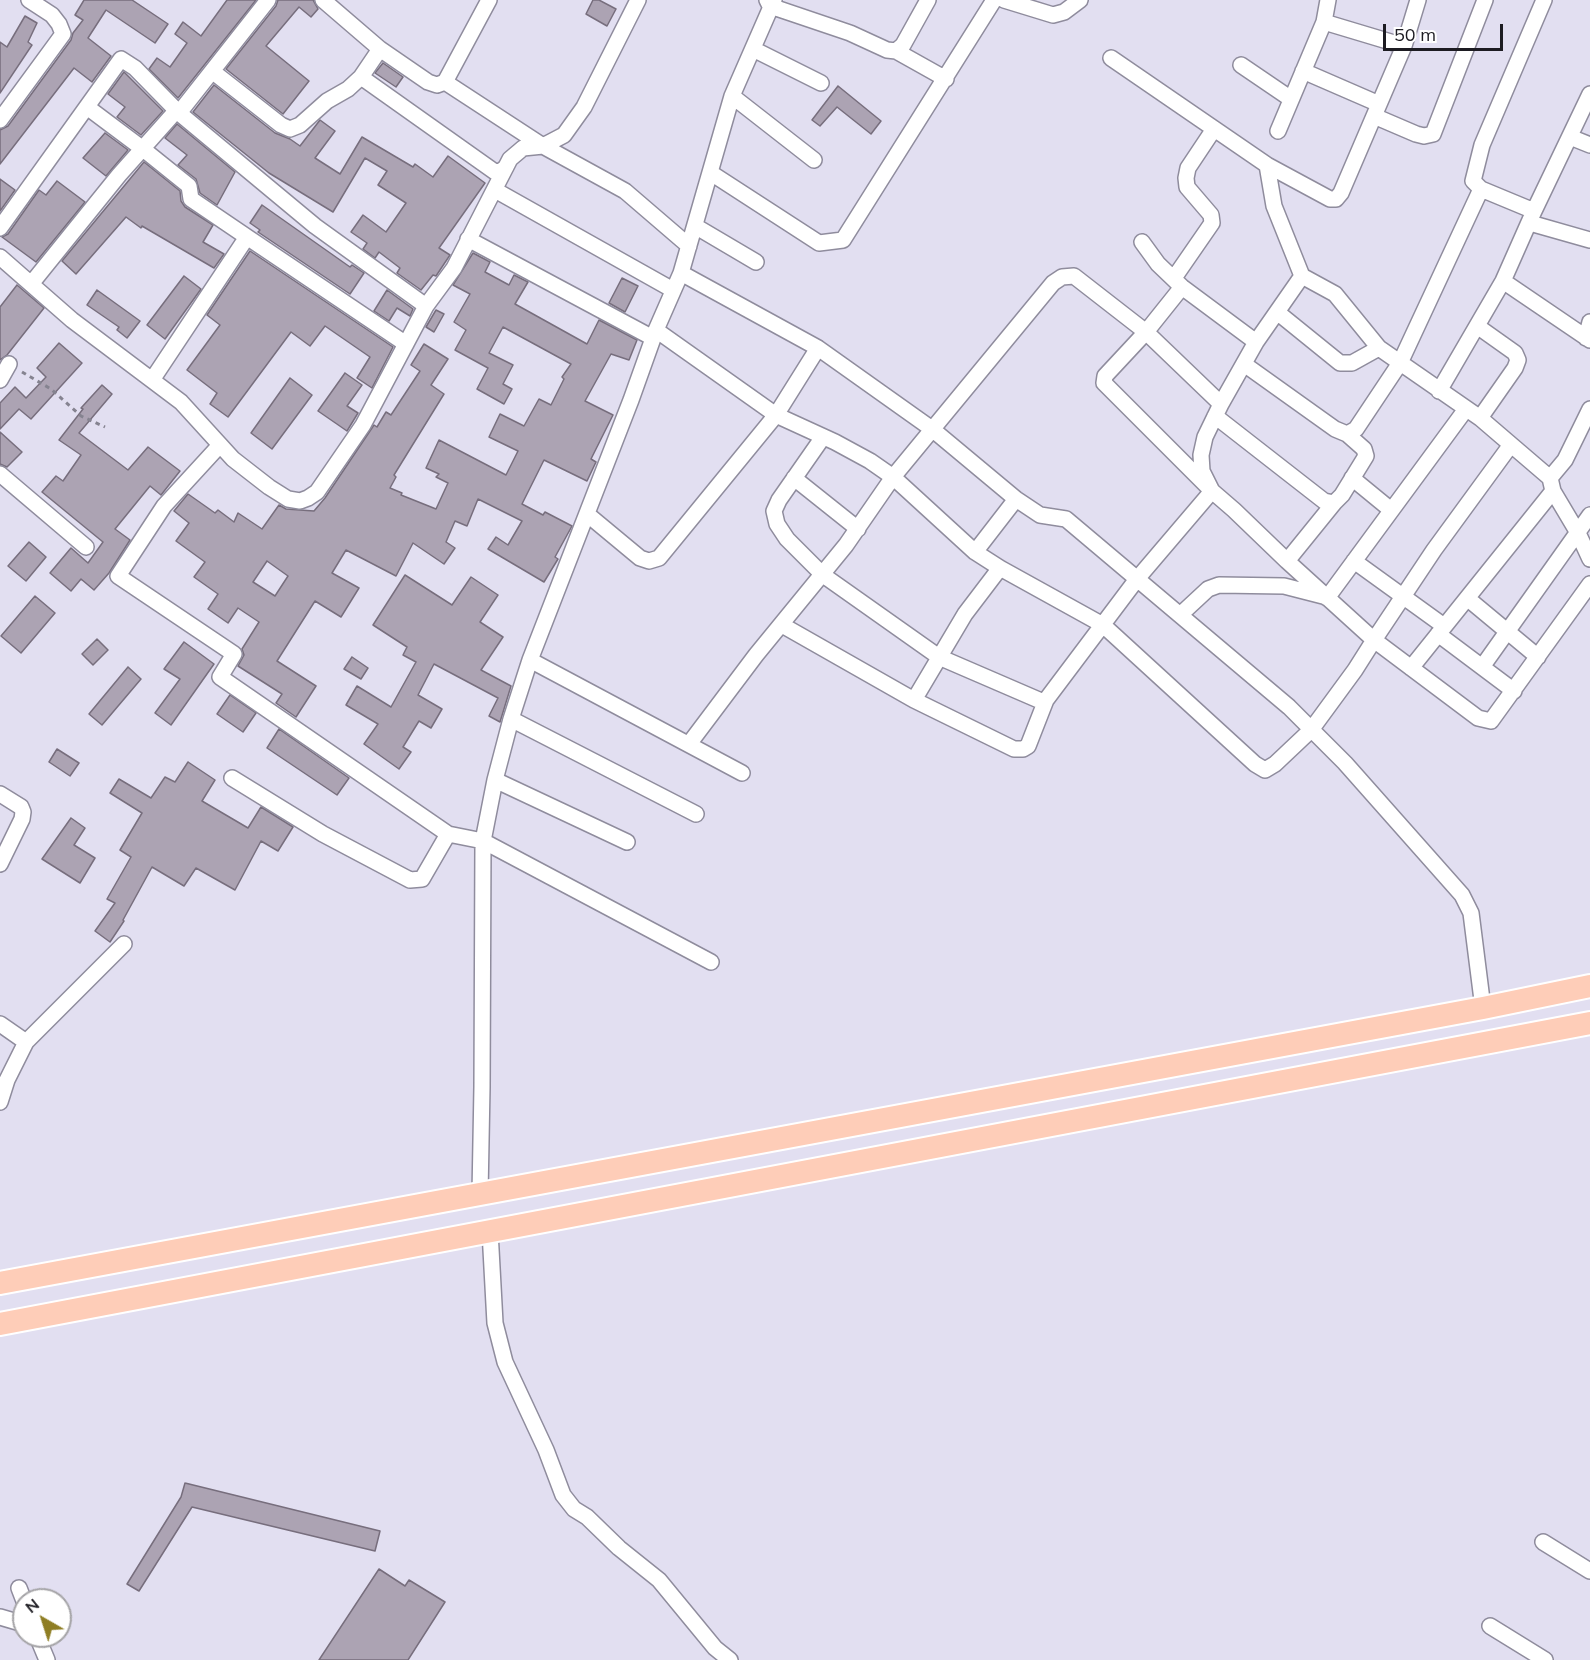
<!DOCTYPE html>
<style>
body{margin:0}
#map{position:relative;width:1590px;height:1660px;overflow:hidden;background:#e2dff1;font-family:Mulish,sans-serif}
canvas{display:block}
.north{position:absolute;left:12px;top:1588px;width:60px;height:60px;box-sizing:border-box;background:#fff;border:2px solid #a5a4a7;border-radius:50%;rotate:321deg;font-size:16px;font-weight:700;line-height:24px;text-align:center;color:#1d1c22}
.north::after{content:'';display:block;margin:auto;width:21px;height:27px;background:#8f7e24;clip-path:polygon(50% 0,100% 100%,50% 72%,0 100%)}
.scale{position:absolute;left:1383px;top:24px;width:120px;height:27px;box-sizing:border-box;border:3px solid #1d1c22;border-top:0;padding-left:8px;font-size:18px;line-height:21px;white-space:nowrap;color:#1d1c22;-webkit-text-stroke:4px #fff;paint-order:stroke}
</style>
<div id="map">
<canvas width="1590" height="1660"></canvas>
<div class="north">N</div>
<div class="scale">50 m</div>
</div>
<script>
const c = document.querySelector('canvas').getContext('2d');
c.lineJoin = 'round';
function paint(path, color) { c.fillStyle = color; c.fill(path, 'evenodd'); }
const toPath = rows => new Path2D(rows.map(r => 'M' + r).join(''));
function trace(path, color, width, dash) { c.strokeStyle = color; c.lineWidth = width; c.lineCap = dash ? 'butt' : 'round'; c.setLineDash(dash || []); c.stroke(path); }
const building = toPath([
 [84,0,132,0,168,24,155,43,106,10,88,38,111,56,92,82,74,68,0,164,0,130,8,126,71,40,73,33,83,20,75,15,84,0],
 [227,0,256,0,178,98,149,69,157,58,170,67,187,43,175,34,183,22,201,36,227,0],
 [278,0,313,0,318,9,311,17,299,7,266,46,309,81,283,114,226,69,276,6,278,0],
 [593,0,599,0,616,9,607,26,586,14,593,0],
 [25,16,37,23,28,42,32,45,0,93,0,42,7,47,25,16],
 [383,63,403,77,396,87,375,73,383,63],
 [124,72,163,111,141,135,117,117,125,107,108,94,124,72],
 [214,85,275,133,290,139,300,146,320,120,335,131,315,158,340,174,362,137,413,167,415,164,433,177,448,156,485,183,439,248,450,255,436,276,433,275,421,290,397,273,400,268,379,252,375,258,363,249,367,243,351,232,363,215,386,232,406,203,378,185,387,171,365,158,333,212,269,173,193,112,214,85],
 [838,86,881,121,871,134,837,107,820,126,812,120,838,86],
 [177,124,235,172,217,205,200,193,196,179,178,165,187,155,165,138,177,124],
 [105,133,128,150,106,176,83,158,105,133],
 [144,162,180,191,181,201,185,207,213,225,203,242,224,254,214,268,142,226,141,228,126,217,76,274,62,261,144,162],
 [0,179,15,190,0,211,0,179],
 [57,181,85,202,36,262,2,237,8,234,39,190,46,195,57,181],
 [262,205,350,267,352,265,364,273,350,294,258,232,260,230,250,223,262,205],
 [250,251,393,347,372,388,357,378,370,357,325,326,310,346,291,332,228,417,210,404,217,393,187,370,220,325,207,315,250,251],
 [473,253,490,262,485,272,509,285,514,275,528,282,515,304,587,344,599,320,637,340,629,360,611,354,585,401,613,415,591,459,596,462,587,481,544,460,522,504,543,515,545,512,572,526,555,557,558,559,544,582,488,549,496,537,508,545,522,521,478,499,467,526,455,521,446,542,455,548,444,564,413,543,396,576,346,550,332,573,359,588,341,617,315,601,277,661,316,686,296,717,276,703,282,694,238,666,244,655,242,649,259,622,238,608,228,623,208,609,218,594,194,577,205,562,176,541,189,523,174,511,188,494,215,513,218,510,234,522,238,513,262,529,279,505,286,509,314,511,325,498,374,425,377,427,386,412,391,415,420,371,411,365,424,344,448,359,431,385,444,394,394,475,396,477,390,488,402,493,401,495,436,509,448,483,436,477,439,474,426,468,439,440,506,475,518,451,489,437,500,414,524,426,539,399,551,405,564,379,562,377,571,364,503,327,489,353,513,365,503,384,512,389,504,404,477,389,488,368,455,350,466,330,454,322,470,294,453,285,473,253],
 [267,561,288,576,275,596,253,582,267,561],
 [184,276,201,289,165,339,147,325,184,276],
 [622,278,638,286,625,312,609,303,622,278],
 [17,285,44,308,7,355,0,360,0,307,17,285],
 [97,290,140,321,127,338,117,330,119,327,87,305,97,290],
 [387,290,413,309,410,316,397,308,389,321,374,311,387,290],
 [436,310,444,314,434,332,426,327,436,310],
 [59,343,82,363,31,419,19,409,0,429,0,403,15,387,26,398,46,377,37,368,59,343],
 [345,373,362,385,347,406,358,413,347,431,318,411,345,373],
 [290,378,312,395,272,449,251,433,290,378],
 [102,385,112,394,79,433,128,470,148,447,180,471,161,495,150,486,115,529,130,540,109,573,94,590,81,579,71,591,50,573,71,548,88,563,103,542,42,492,56,476,63,481,81,455,59,440,83,409,81,408,102,385],
 [0,432,22,452,7,467,0,464,0,432],
 [29,542,46,557,26,581,8,566,29,542],
 [405,575,452,605,471,577,498,595,480,622,503,637,481,670,511,686,500,722,489,716,498,698,434,664,418,695,442,709,431,728,419,721,403,747,411,752,399,769,364,744,378,724,346,705,357,686,391,707,416,662,403,655,407,647,373,625,405,575],
 [35,596,55,613,21,653,1,636,35,596],
 [97,639,108,650,93,665,82,654,97,639],
 [184,642,214,664,171,725,155,713,180,679,164,669,184,642],
 [352,657,368,668,361,679,344,669,352,657],
 [128,667,141,679,102,725,89,714,128,667],
 [230,695,256,713,243,732,217,714,230,695],
 [279,729,349,778,337,795,267,748,279,729],
 [57,749,79,763,70,776,49,762,57,749],
 [188,762,215,780,202,801,248,828,261,807,293,827,278,851,261,841,235,890,196,868,184,886,152,867,123,920,124,921,110,942,95,931,115,903,107,899,131,857,120,850,142,813,110,793,119,779,151,798,165,777,175,782,188,762],
 [71,818,85,828,74,845,95,858,80,883,42,859,71,818],
 [185,1483,380,1531,375,1551,192,1507,139,1591,127,1584,181,1497,185,1483],
 [379,1569,405,1586,409,1580,445,1602,408,1660,319,1660,379,1569]
]);
paint(building, '#aca3b3');
trace(building, '#776e7d', 1.5);
const minor = toPath([
 [323,0,380,49,428,82,437,85,445,82,489,0],
 [767,0,770,6,850,33,887,50,896,51,903,45,928,0],
 [1004,0,1053,15,1064,12,1080,0],
 [1324,22,1404,46],
 [753,49,821,83],
 [896,51,946,79],
 [1111,58,1267,165,1330,199,1336,199,1341,193,1404,46,1418,0],
 [1241,65,1291,99],
 [212,71,281,125,290,129,300,125,327,101,348,89,361,77,380,49],
 [1303,71,1379,104],
 [361,77,495,172,501,171,506,167],
 [445,82,543,146,625,191,689,246],
 [732,96,814,160],
 [87,107,143,149,189,186,191,199,247,237],
 [179,113,268,0],
 [1374,116,1416,134,1424,136,1433,134,1485,0],
 [0,120,63,34,59,24,52,15,29,0],
 [1278,131,1324,22,1328,0],
 [1570,137,1590,145],
 [1267,165,1274,206,1302,276,1335,294,1379,348,1480,418,1550,478,1553,491,1578,533,1590,559],
 [711,173,819,243,843,240,994,0],
 [495,190,673,290],
 [1534,211,1481,189,1473,181,1482,145,1544,0],
 [1530,223,1590,240],
 [695,226,756,262],
 [0,228,121,59,135,68,179,113,315,226,426,306],
 [468,239,653,338],
 [1142,242,1158,264,1182,287,1256,342],
 [0,257,72,320,181,402,233,459,269,487,288,499,300,501,308,498,317,492,363,425,426,306,454,268,510,159,523,148,543,146,564,135,584,107,638,0],
 [681,273,818,348,932,429,1016,499,1040,515,1066,519,1289,707,1345,763,1462,895,1471,913,1483,1008],
 [1174,278,1212,223,1211,215,1187,187,1186,178,1188,168,1214,129],
 [1503,281,1590,340],
 [31,284,119,175,176,111],
 [1277,312,1340,363,1352,363,1379,348],
 [1477,326,1515,353,1518,360,1515,368,1480,418],
 [656,330,776,415,835,442,870,461,893,477,975,552,1000,568,1103,625,1255,764,1265,770,1275,764,1311,730,1355,670,1374,640,1287,561,1234,510,1212,491,1104,383,1105,376,1146,332,1182,287],
 [1586,338,1590,322],
 [1244,364,1335,429,1347,434,1356,429,1400,363,1481,189],
 [0,380,9,364],
 [152,380,247,237,406,344],
 [1439,391,1503,281,1534,211,1590,94],
 [1215,416,1324,501,1334,503,1342,495,1366,456,1364,449,1347,434],
 [823,437,779,500,774,511,777,524,787,539,823,575,939,657,1041,701,1046,700,1137,579,1212,491,1202,471,1201,455,1205,437,1221,404,1256,342,1302,276],
 [220,445,164,506,118,576,234,654,220,677,448,834,483,841,711,962],
 [1510,446,1434,550,1374,640,1478,718,1491,721,1590,584],
 [0,474,86,547],
 [794,478,858,529],
 [1352,478,1391,510],
 [1550,478,1565,460,1590,409],
 [587,514,640,558,649,561,659,558,776,415,818,348],
 [975,552,1016,499],
 [1287,561,1334,503],
 [1354,561,1444,626],
 [1327,598,1466,409],
 [1467,598,1538,657],
 [1180,615,1208,589,1219,585,1284,586,1323,596],
 [782,625,914,700,1014,749,1023,749,1028,746,1046,700],
 [1438,634,1514,691],
 [530,660,742,773],
 [1482,667,1590,515],
 [1411,668,1553,491],
 [914,700,965,614,1000,568],
 [511,719,696,814],
 [689,744,756,655,846,545,893,477,1053,283,1062,277,1074,276,1146,332,1221,404],
 [232,778,323,834,410,880,422,879,448,834],
 [495,780,627,842],
 [0,794,21,807,23,812,22,819,0,864],
 [0,1024,26,1042],
 [0,1102,7,1080,26,1042,124,944],
 [480,1194,482,1087,483,841,495,780,511,719,530,660,631,400,656,330,681,273,732,96,774,0],
 [490,1231,495,1323,505,1362,546,1450,563,1495,574,1509,587,1517,619,1548,659,1580,715,1648,730,1660],
 [1543,1542,1590,1571],
 [19,1588,24,1601],
 [0,1617,24,1624],
 [1490,1626,1545,1660],
 [37,1636,47,1660]
]);
const primary = toPath([
 [0,1283,1483,1008,1590,986],
 [0,1324,1590,1023]
]);
trace(minor, '#8f8c9d', 18);
trace(primary, '#fff', 26);
trace(toPath([
 [22,372,51,389,81,416,105,427]
]), '#858390', 3, [4.5, 4.5]);
trace(minor, '#fff', 15);
trace(primary, '#fecdb8', 22);
</script>
